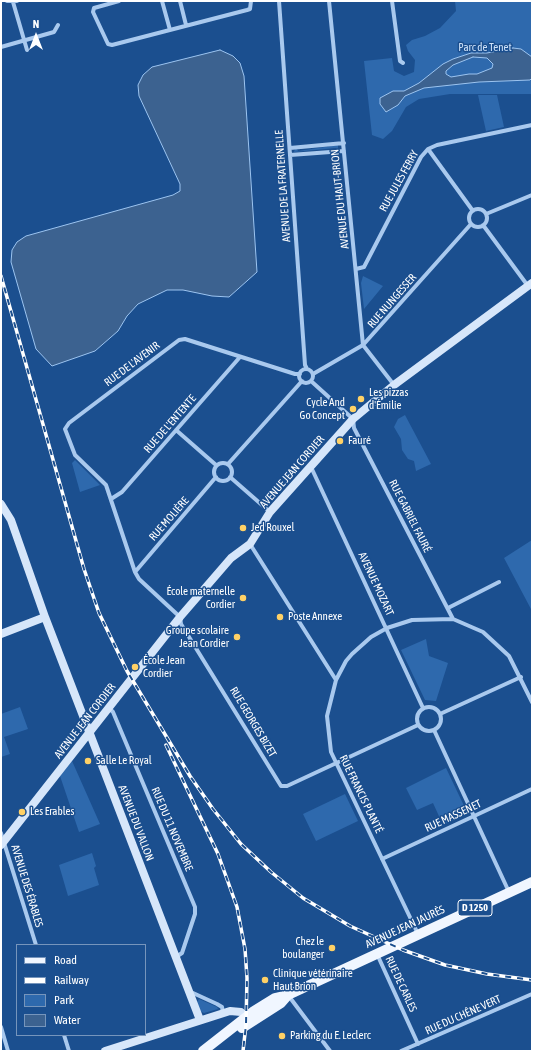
<!DOCTYPE html>
<meta charset="utf-8">
<style>
body{margin:0}
#map{position:relative;width:533px;height:1052px;overflow:hidden;background:#1b4f8f;font-family:"Asap Condensed",sans-serif}
canvas{display:block}
.frame{position:absolute;inset:0;border:2px solid #fff;pointer-events:none}
.legend{position:absolute;left:16px;top:944px;width:130px;height:92px;box-sizing:border-box;background:#1b4f8f;border:1px solid #7695bc;margin:0;padding:5px 7px;list-style:none;font-size:12px;color:#fff}
.legend li{display:flex;align-items:center;gap:8px;height:20px}
.legend b{width:20px;border:1px solid #7695bc}
.north{position:absolute;left:16px;top:16px;width:40px;height:40px;-webkit-text-stroke:3px #1b4f8f;paint-order:stroke;rotate:0deg;font-size:11px;font-weight:700;line-height:16px;text-align:center;color:#fff}
.north::after{content:'';display:block;margin:auto;width:14px;height:18px;background:#fff;clip-path:polygon(50% 0,100% 100%,50% 72%,0 100%)}
</style>
<div id="map">
<canvas width="533" height="1052"></canvas>
<div class="frame"></div>
<ul class="legend">
<li><b style="height:5px;background:#f0f6ff"></b>Road</li>
<li><b style="height:5px;background:#fff"></b>Railway</li>
<li><b style="height:11px;background:#2e69ad"></b>Park</li>
<li><b style="height:11px;background:#3c6290"></b>Water</li>
</ul>
<div class="north">N</div>
</div>
<script>
const c = document.querySelector('canvas').getContext('2d');
c.lineJoin = 'round';
function paint(path, color) { c.fillStyle = color; c.fill(path, 'evenodd'); }
const toPath = rows => new Path2D(rows.map(r => 'M' + r).join(''));
function trace(path, color, width, dash) { c.strokeStyle = color; c.lineWidth = width; c.lineCap = dash ? 'butt' : 'round'; c.setLineDash(dash || []); c.stroke(path); }
function drawText(font, color, halo, rows, align = 'center') {
  c.font = font + ' "Asap Condensed",sans-serif'; c.lineWidth = 3; c.setLineDash([]); c.textBaseline = 'middle'; c.strokeStyle = halo; c.fillStyle = color; for (const [text, x, y, turn = 0] of rows) {
    c.save(); c.translate(x, y); c.rotate((+turn || 0) * Math.PI / 180); c.textAlign = isNaN(turn) ? turn : align; if (halo) c.strokeText(text, 0, 0); c.fillText(text, 0, 0); c.restore();
  }
}
paint(toPath([
 [455,1,532,1,532,94,450,94,419,99,406,107,392,131,383,139,372,135,364,61,392,58,394,71,404,76,414,72,415,60,408,51,406,45,412,40,425,36,440,28,456,11],
 [478,95,497,95,504,127,486,131],
 [338,145,338,150,336,148,294,152,295,149,297,149,298,151],
 [363,276,383,286,364,309,361,283],
 [405,415,431,464,416,471,414,461,408,459,402,450,401,439,394,427,398,419],
 [75,460,100,485,80,492,72,463],
 [532,540,532,611,504,558],
 [426,639,429,656,448,663,436,701,425,700,401,650],
 [20,707,28,729,4,737,10,754,1,757,1,714],
 [72,761,100,824,79,832,60,776],
 [446,768,466,810,465,815,443,825,433,803,417,810,406,788],
 [345,794,358,821,316,841,303,814],
 [92,853,96,866,94,868,99,885,68,896,59,865],
 [199,999,217,1007,218,1009,204,1013,200,1011,197,1002]
]), '#2e69ad');
const water = toPath([
 [513,48,521,49,532,57,532,78,530,80,479,82,424,88,405,96,398,105,386,112,380,104,380,98,393,91,404,91,419,83,443,64,453,59,471,53,487,53,513,48],
 [473,57,487,58,493,64,492,68,477,74,469,74,451,77,446,74,446,71,453,65,473,57],
 [220,50,233,56,240,63,244,76,257,272,229,297,212,296,183,290,167,290,138,304,127,316,118,331,95,351,52,366,36,349,11,262,12,250,17,242,26,236,173,195,180,191,180,184,139,96,138,85,143,75,152,67,220,50]
]);
paint(water, '#3c6290');
trace(water, '#9cc4f0', 1);
trace(toPath([
 [7,1,17,1],
 [119,1,94,8,93,12,108,44,112,45,247,10,250,9,251,1],
 [162,1,170,30],
 [180,1,186,25],
 [279,1,305,365,307,369],
 [329,1,363,345,394,385],
 [392,1,400,61,403,63],
 [13,2,27,50],
 [1,47,54,32,58,25],
 [290,148,344,143],
 [428,149,473,211],
 [290,155,344,151],
 '469 218a9 9 0 1 1 18 0a9 9 0 1 1-18 0Z',
 [486,214,532,195],
 [483,225,528,286],
 [356,269,364,267,421,157,428,149,437,145,532,125],
 '299 376a7 7 0 1 1 14 0a7 7 0 1 1-14 0Z',
 [300,374,295,374,185,339,179,340,69,423,65,429,75,455,106,485,135,572,139,579,180,617,181,624,281,786,287,786,418,725],
 [313,374,363,345,471,224],
 [311,381,353,419,354,428,453,619],
 [176,430,216,465],
 '214 472a9 9 0 1 1 18 0a9 9 0 1 1-18 0Z',
 [228,464,302,381],
 [311,467,423,708],
 [230,477,270,512],
 [111,499,122,492,240,357],
 [250,544,336,680],
 [135,572,216,477],
 [448,608,499,582],
 '417 719a12 12 0 1 1 24 0a12 12 0 1 1-24 0Z',
 [109,708,113,712,195,907,195,914,182,953,176,957],
 [440,714,521,677],
 [434,730,509,892],
 [1,833,36,945],
 [382,859,532,789],
 [418,934,331,752,327,716,336,680,346,661,352,654,371,637,387,628,412,620,453,619,483,632,509,656,532,702],
 [377,954,418,1044],
 [190,994,193,993,217,1004,222,1007,223,1013],
 [288,995,330,1051],
 [1,1027,8,1051],
 [64,1035,69,1051],
 [401,1051,532,994]
]), '#a9c9ee', 4);
trace(toPath([
 [1,504,11,520,45,617,200,1020],
 [1,634,45,617],
 [1,845,180,617,231,558,250,544,270,512,353,419,394,385,532,283],
 [105,1051,230,1011,241,1012,251,1020]
]), '#d6e6fa', 8);
trace(toPath([
 [242,1028,281,1003,288,995],
 [203,1051,254,1011,275,998,288,995,532,882]
]), '#f0f6ff', 10);
const rail = toPath([
 [1,276,84,569,99,613,127,671,190,776,213,809,241,844,271,872,303,898,350,926,403,950,445,965,487,974,532,980],
 [166,745,218,854,237,907,245,949,247,978,246,1025,243,1051]
]);
trace(rail, '#fff', 3.5);
trace(rail, '#1b4f8f', 2, [6]);
for (const [x, y, r, color] of [
 [361,399,4,"#ffd166"],
 [353,409,4,"#ffd166"],
 [340,441,4,"#ffd166"],
 [243,528,4,"#ffd166"],
 [243,598,4,"#ffd166"],
 [280,617,4,"#ffd166"],
 [237,637,4,"#ffd166"],
 [135,667,4,"#ffd166"],
 [88,761,4,"#ffd166"],
 [22,812,4,"#ffd166"],
 [332,948,4,"#ffd166"],
 [265,980,4,"#ffd166"],
 [282,1036,4,"#ffd166"]
]) { const dot = new Path2D(); dot.arc(x, y, r, 0, 2 * Math.PI); c.fillStyle = color; c.fill(dot); trace(dot, '#1b4f8f', 1.5); }
for (const [x, y, w] of [
 [475,908,34]
]) { const box = new Path2D(); box.roundRect(x - w / 2, y - 8, w, 16, 3); c.fillStyle = '#1b4f8f'; c.fill(box); trace(box, '#fff', 1); }
drawText('bold 10px', '#fff', null, [
 ["D 1250",475,908]
]);
drawText('11px', '#cfe3fa', '#1b4f8f', [
 ["Parc de Tenet",485,48]
]);
drawText('11px', '#fff', '#1b4f8f', [
 ["RUE JULES FERRY",399,181,-61],
 ["AVENUE DE LA FRATERNELLE",283,186,-94],
 ["AVENUE DU HAUT-BRION",340,199,-96],
 ["RUE NUNGESSER",392,301,-49],
 ["RUE DE L'AVENIR",132,364,-37],
 ["RUE DE L'ENTENTE",170,424,-49],
 ["AVENUE JEAN CORDIER",292,472,-49],
 ["RUE GABRIEL FAURÉ",410,516,63],
 ["RUE MOLIÈRE",169,519,-49],
 ["AVENUE MOZART",376,584,65],
 ["AVENUE JEAN CORDIER",85,721,-52],
 ["RUE GEORGES BIZET",253,722,59],
 ["RUE FRANCIS PLANTÉ",361,794,64],
 ["RUE MASSENET",453,816,-25],
 ["AVENUE DU VALLON",136,823,69],
 ["RUE DU 11 NOVEMBRE",172,829,67],
 ["AVENUE DES ÉRABLES",27,886,73],
 ["AVENUE JEAN JAURÈS",405,927,-25],
 ["RUE DE CARLES",401,984,65],
 ["RUE DU CHÊNE VERT",463,1015,-24]
]);
drawText('11px', '#fff', '#1b4f8f', [
 ["Les pizzas",369,393],
 ["d'Émilie",369,406],
 ["Cycle And",345,403,"right"],
 ["Go Concept",345,416,"right"],
 ["Fauré",348,441],
 ["Jed Rouxel",251,528],
 ["École maternelle",235,592,"right"],
 ["Cordier",235,605,"right"],
 ["Poste Annexe",288,617],
 ["Groupe scolaire",229,631,"right"],
 ["Jean Cordier",229,644,"right"],
 ["École Jean",143,661],
 ["Cordier",143,674],
 ["Salle Le Royal",96,761],
 ["Les Erables",30,812],
 ["Chez le",324,942,"right"],
 ["boulanger",324,955,"right"],
 ["Clinique vétérinaire",273,974],
 ["Haut Brion",273,987],
 ["Parking du E. Leclerc",290,1036]
], 'left');
</script>
